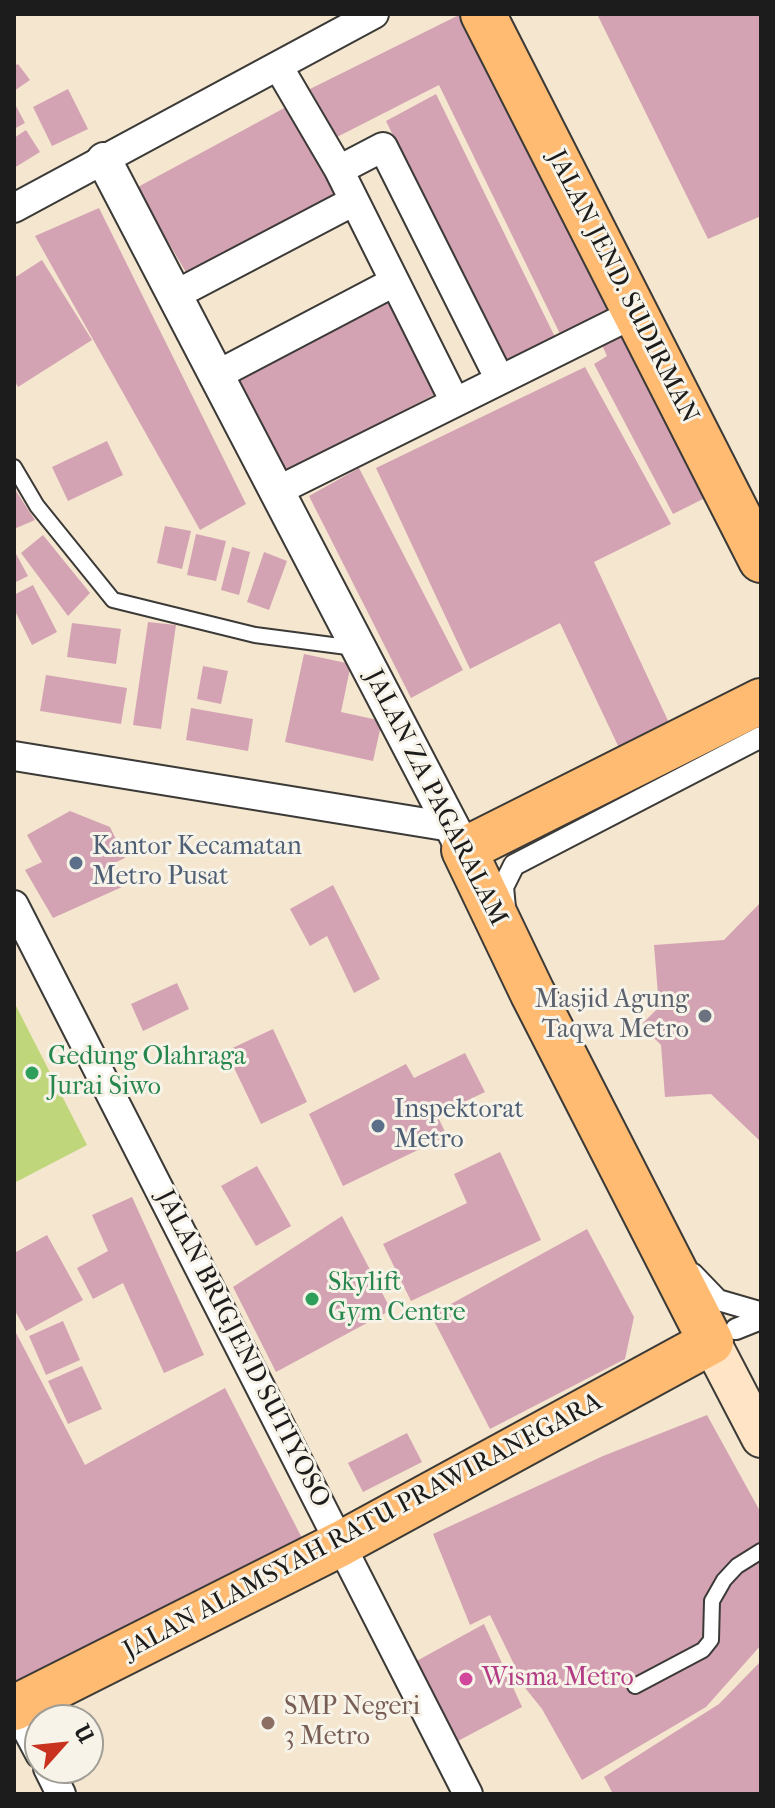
<!DOCTYPE html>
<style>
body{margin:0}
#map{position:relative;width:775px;height:1808px;overflow:hidden;background:#f4e6cf;font-family:"IM FELL French Canon",serif}
canvas{display:block}
.frame{position:absolute;inset:0;border:16px solid #1c1c1c;pointer-events:none}
.north{position:absolute;left:24px;top:1704px;width:80px;height:80px;box-sizing:border-box;background:#f7f3e8;border:2px solid #9f9d96;border-radius:50%;rotate:63deg;font-size:22px;font-weight:700;line-height:32px;text-align:center;color:#1c1c1c}
.north::after{content:'';display:block;margin:auto;width:28px;height:36px;background:#c8321e;clip-path:polygon(50% 0,100% 100%,50% 72%,0 100%)}
</style>
<div id="map">
<canvas width="775" height="1808"></canvas>
<div class="frame"></div>
<div class="north">U</div>
</div>
<script>
const c = document.querySelector('canvas').getContext('2d');
c.lineJoin = 'round';
function paint(path, color) { c.fillStyle = color; c.fill(path, 'evenodd'); }
const toPath = rows => new Path2D(rows.map(r => 'M' + r).join(''));
function trace(path, color, width, dash) { c.strokeStyle = color; c.lineWidth = width; c.lineCap = dash ? 'butt' : 'round'; c.setLineDash(dash || []); c.stroke(path); }
function drawText(font, color, halo, rows, align = 'center') {
  c.font = font + ' "IM FELL French Canon",serif'; c.lineWidth = 6; c.setLineDash([]); c.textBaseline = 'middle'; c.strokeStyle = halo; c.fillStyle = color; for (const [text, x, y, turn = 0] of rows) {
    c.save(); c.translate(x, y); c.rotate((+turn || 0) * Math.PI / 180); c.textAlign = isNaN(turn) ? turn : align; if (halo) c.strokeText(text, 0, 0); c.fillText(text, 0, 0); c.restore();
  }
}
paint(toPath([
 [14,1002,87,1145,14,1183]
]), '#bfd67a');
paint(toPath([
 [461,14,468,14,707,497,673,514,594,364,607,356,592,323,562,338,439,85,337,137,310,89],
 [597,14,761,14,761,216,708,239],
 [18,64,30,80,14,91,14,66],
 [68,89,88,129,52,146,33,107],
 [436,94,555,337,504,365,386,121],
 [16,106,25,123,14,129,14,107],
 [288,106,341,195,190,279,136,188],
 [26,130,40,152,14,168,14,138],
 [99,208,246,504,200,530,35,236],
 [42,260,92,340,18,387,14,380,14,278],
 [392,292,439,392,286,473,237,374],
 [585,367,671,524,594,562,670,725,620,750,560,623,470,669,376,468],
 [107,441,123,475,68,501,52,467],
 [359,468,463,670,411,698,309,496],
 [14,488,35,520,14,529],
 [165,526,191,531,182,569,157,563],
 [196,534,226,541,216,581,187,575],
 [43,535,90,593,68,616,21,553],
 [232,547,250,552,239,595,221,590],
 [14,550,28,576,14,583],
 [264,552,287,561,269,610,247,602],
 [33,585,57,632,32,645,14,609,14,595],
 [148,622,176,625,161,729,133,725],
 [72,623,121,629,116,664,67,657],
 [304,654,351,664,341,712,382,721,373,761,285,742],
 [203,666,228,671,221,704,197,699],
 [46,675,127,688,121,724,40,711],
 [191,708,253,719,248,751,186,740],
 [70,811,110,827,125,858,110,865,122,887,53,918,25,870,42,862,27,835],
 [333,885,380,979,354,993,327,936,310,946,290,909],
 [761,902,761,1142,711,1094,665,1097,661,1045,641,1025,659,1007,654,945,724,940],
 [177,983,189,1009,143,1031,131,1004],
 [273,1029,307,1102,261,1124,226,1051],
 [465,1053,485,1092,437,1115,447,1136,343,1186,309,1114,406,1064,414,1078],
 [500,1152,541,1240,411,1301,383,1244,467,1203,454,1174],
 [257,1166,291,1226,256,1246,221,1186],
 [132,1197,204,1355,164,1373,123,1283,93,1299,77,1268,108,1251,92,1215],
 [342,1216,391,1310,276,1372,233,1287],
 [587,1229,634,1317,625,1359,490,1429,431,1315],
 [47,1235,83,1300,26,1331,14,1309,14,1253],
 [63,1321,80,1360,46,1375,29,1336],
 [14,1329,85,1465,225,1388,305,1544,22,1693,14,1680],
 [82,1366,102,1409,68,1424,48,1381],
 [707,1415,761,1513,761,1645,706,1707,582,1780,542,1709,526,1689,490,1615,470,1625,433,1534,603,1456],
 [407,1433,422,1462,363,1492,348,1463],
 [484,1624,522,1707,456,1742,413,1663],
 [761,1661,761,1794,613,1794,604,1777,719,1704]
]), '#d4a3b3');
const service = toPath([
 [14,467,37,506,113,600,255,635,355,648],
 [635,1686,703,1650,711,1640,712,1601,724,1580,737,1566,761,1551]
]);
const pedestrian = toPath([
 [505,908,503,887,514,865,761,737],
 [693,1274,718,1300,756,1311,761,1319],
 [736,1329,761,1319]
]);
const minor = toPath([
 [278,66,339,170,383,147,500,380],
 [339,170,455,402],
 [14,208,374,14],
 [175,295,354,201],
 [217,375,394,282],
 [277,491,637,312],
 [14,756,451,827],
 [14,905,468,1794],
 [14,1705,40,1754],
 [48,1768,61,1794]
]);
const tertiary = toPath([
 [104,160,464,850]
]);
const secondary = toPath([
 [711,1342,761,1438]
]);
const primary = toPath([
 [14,1708,342,1543,711,1342,532,992,464,850,761,701]
]);
const trunk = toPath([
 [483,14,761,560]
]);
trace(service, '#3c3a37', 18);
trace(pedestrian, '#3c3a37', 24);
trace(minor, '#3c3a37', 32);
trace(tertiary, '#3c3a37', 38);
trace(secondary, '#3c3a37', 42);
trace(primary, '#3c3a37', 48);
trace(trunk, '#3c3a37', 48);
trace(service, '#fff', 14);
trace(pedestrian, '#fff', 20);
trace(minor, '#fff', 28);
trace(tertiary, '#fff', 34);
trace(secondary, '#ffe4c6', 38);
trace(primary, '#ffbb71', 44);
trace(trunk, '#ffbb71', 44);
for (const [x, y, r, color] of [
 [76,863,8,"#5c6f8a"],
 [705,1016,8,"#6b7280"],
 [32,1073,8,"#2e9e5b"],
 [378,1126,8,"#5c6f8a"],
 [312,1299,8,"#2e9e5b"],
 [466,1679,8,"#d1479c"],
 [268,1723,8,"#8d6e63"]
]) { const dot = new Path2D(); dot.arc(x, y, r, 0, 2 * Math.PI); c.fillStyle = color; c.fill(dot); trace(dot, '#f7f3e8', 3); }
drawText('26px', '#1c1c1c', '#f7f3e8', [
 ["JALAN JEND. SUDIRMAN",622,287,63],
 ["JALAN ZA PAGARALAM",435,798,63],
 ["JALAN BRIGJEND SUTIYOSO",242,1349,63],
 ["JALAN ALAMSYAH RATU PRAWIRANEGARA",363,1527,-28]
]);
drawText('26px', '#4e5e75', '#f7f3e8', [
 ["Kantor Kecamatan",92,848],
 ["Metro Pusat",92,878],
 ["Inspektorat",394,1111],
 ["Metro",394,1141]
], 'left');
drawText('26px', '#5b616d', '#f7f3e8', [
 ["Masjid Agung",689,1001],
 ["Taqwa Metro",689,1031]
], 'right');
drawText('26px', '#27864d', '#f7f3e8', [
 ["Gedung Olahraga",48,1058],
 ["Jurai Siwo",48,1088],
 ["Skylift",328,1284],
 ["Gym Centre",328,1314]
], 'left');
drawText('26px', '#b23c85', '#f7f3e8', [
 ["Wisma Metro",482,1679]
], 'left');
drawText('26px', '#785e54', '#f7f3e8', [
 ["SMP Negeri",284,1708],
 ["3 Metro",284,1738]
], 'left');
</script>
